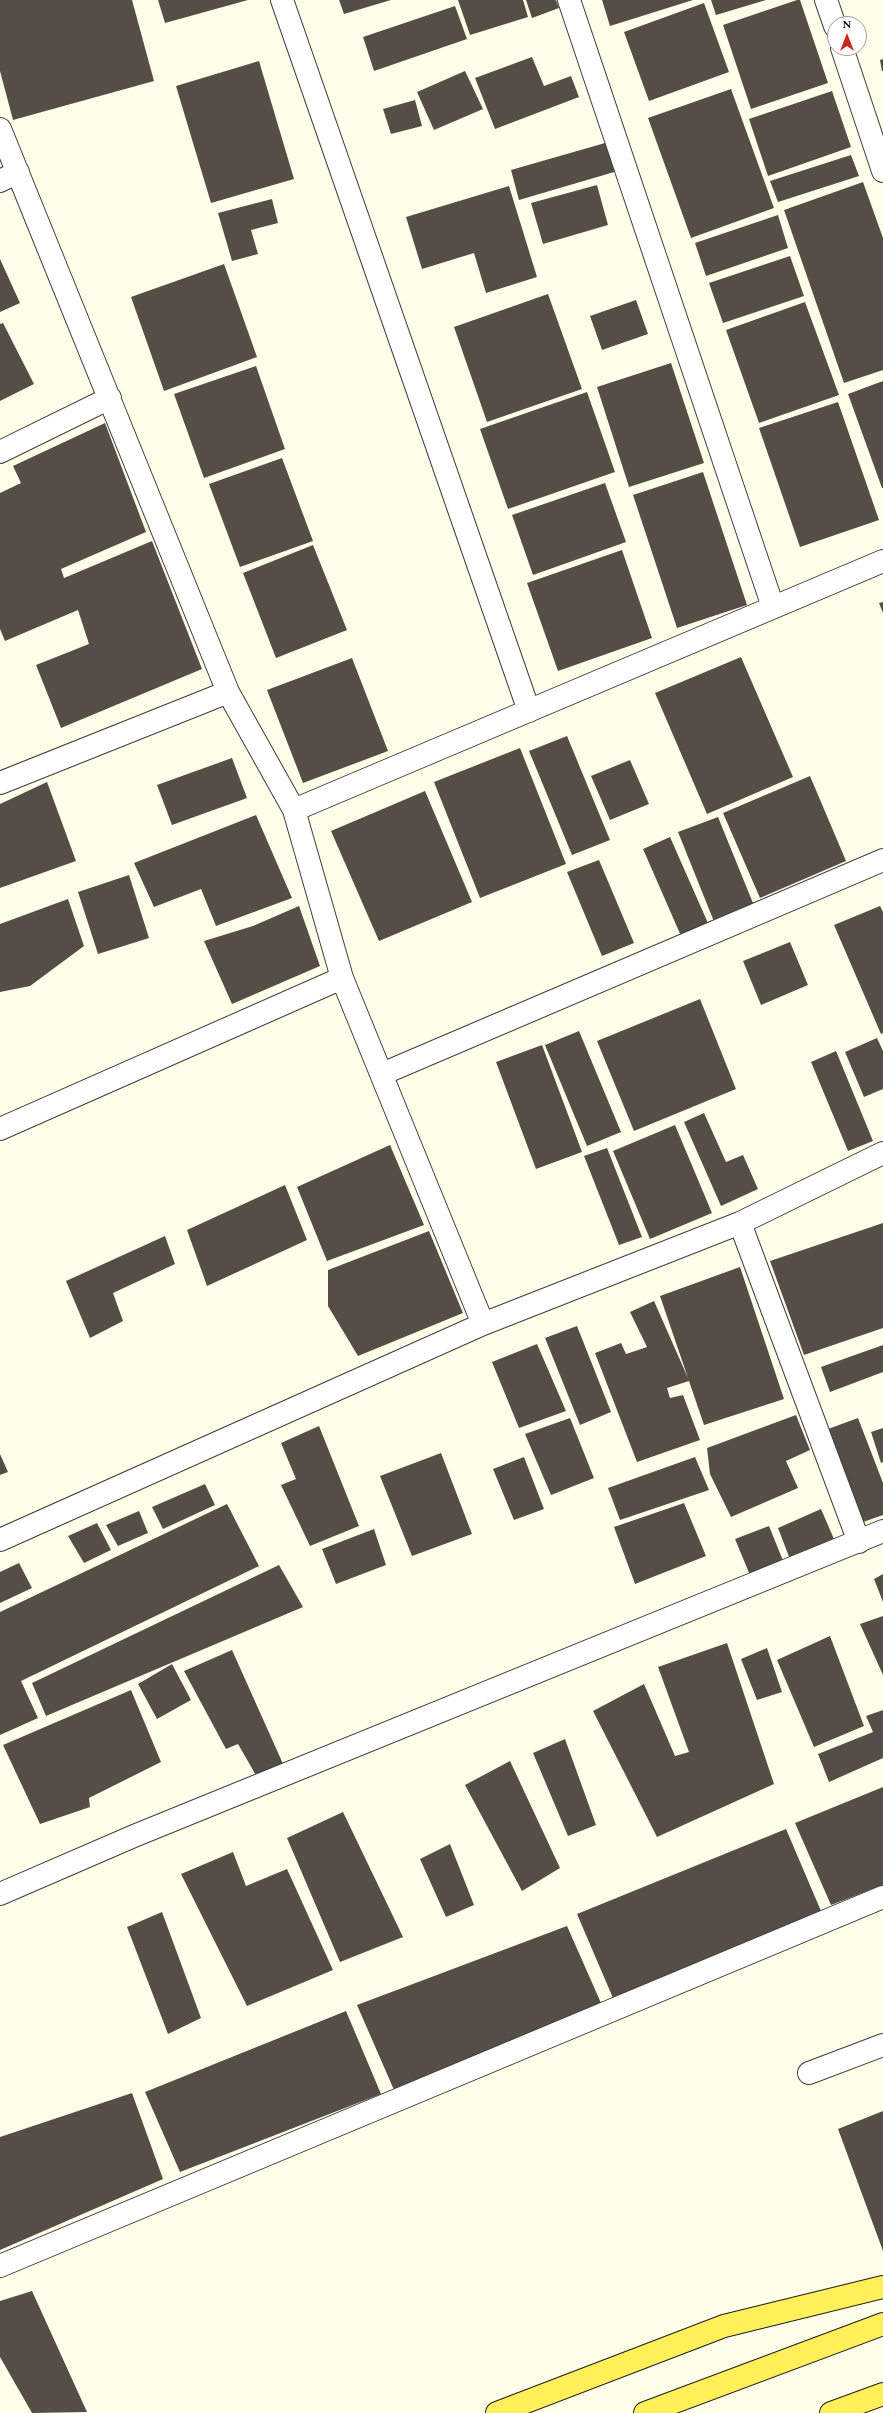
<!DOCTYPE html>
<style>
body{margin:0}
#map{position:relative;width:883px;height:2413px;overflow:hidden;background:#fffee9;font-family:Spectral,serif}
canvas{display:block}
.north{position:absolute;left:827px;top:16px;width:40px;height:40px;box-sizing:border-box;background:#fff;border:1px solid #9d9d9d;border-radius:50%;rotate:0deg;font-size:11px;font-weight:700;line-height:16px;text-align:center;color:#0b0b0b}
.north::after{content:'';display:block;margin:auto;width:14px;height:18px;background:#c82816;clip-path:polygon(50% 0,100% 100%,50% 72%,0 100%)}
</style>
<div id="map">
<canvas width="883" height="2413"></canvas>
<div class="north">N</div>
</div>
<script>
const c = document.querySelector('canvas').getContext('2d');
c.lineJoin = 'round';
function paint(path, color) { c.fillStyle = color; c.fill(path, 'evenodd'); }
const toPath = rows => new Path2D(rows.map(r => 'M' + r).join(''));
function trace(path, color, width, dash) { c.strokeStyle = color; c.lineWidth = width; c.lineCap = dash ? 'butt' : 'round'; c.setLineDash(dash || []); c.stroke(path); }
paint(toPath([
 [0,0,132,0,154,81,13,120,0,71],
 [158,0,248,0,165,23],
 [339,0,391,0,344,14],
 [458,0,523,0,528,17,470,35],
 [526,0,556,0,559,8,532,18],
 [602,0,693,0,610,26],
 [711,0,766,0,716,15],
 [797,0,800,0,828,83,751,109,723,25],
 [704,3,729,72,649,101,624,32],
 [455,6,467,39,374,71,363,37],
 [532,57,544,86,571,76,579,97,495,129,475,78],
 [883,59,883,71,882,71,880,60],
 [259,61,294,179,211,203,176,86],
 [465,71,483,109,434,130,417,92],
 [731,89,774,208,691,238,648,118],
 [832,91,851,147,768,176,749,119],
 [415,100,422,126,391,134,383,109],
 [612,141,621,170,519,200,511,170],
 [851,155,859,176,778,202,770,181],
 [863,182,883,238,883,370,844,383,784,210],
 [597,185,608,225,543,244,531,203],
 [509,186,537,277,486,293,474,253,422,269,406,217],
 [272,199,278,223,251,230,258,254,232,261,218,213],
 [778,215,788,248,706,276,695,243],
 [790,256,804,296,723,323,709,283],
 [0,259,20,303,0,312],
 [224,264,257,357,164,391,131,297],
 [548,294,582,389,487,422,454,327],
 [636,300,648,334,602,350,590,316],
 [805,302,839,395,759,423,726,330],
 [3,323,34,384,0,401,0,324],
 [671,363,704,463,629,487,597,387],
 [256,366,285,449,204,478,174,394],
 [883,381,883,488,882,488,848,394],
 [587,392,615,472,508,509,480,429],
 [838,402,879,520,800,547,759,428],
 [105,423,146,532,61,569,64,578,152,541,202,669,61,728,36,665,89,644,78,610,5,641,0,629,0,493,21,483,13,466],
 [282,458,313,541,240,567,209,484],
 [703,472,747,605,677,628,633,495],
 [605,483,626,542,533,575,512,515],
 [313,545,347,630,276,658,243,573],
 [622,550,652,638,558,671,527,583],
 [883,602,883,613,879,603],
 [741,657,793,777,707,814,655,693],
 [352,658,388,751,303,783,267,690],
 [567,736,610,840,572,855,529,751],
 [520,748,566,864,480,898,434,782],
 [232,758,247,798,172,825,157,785],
 [630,760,649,804,610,820,591,776],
 [810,776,846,861,760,898,723,813],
 [47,782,76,861,0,888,0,804],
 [425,791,472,902,379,941,331,831],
 [256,815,292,898,216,926,201,889,154,907,134,863],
 [718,817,755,908,715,924,678,832],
 [670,837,715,939,688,952,643,849],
 [599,860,634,943,602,956,567,872],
 [129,875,149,938,98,954,78,892],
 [68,899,84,946,30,986,0,992,0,924],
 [299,906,320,966,232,1004,204,941,253,926],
 [880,906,883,912,883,1033,881,1034,834,925],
 [790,942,808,985,761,1005,743,961],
 [700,999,736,1089,634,1131,597,1041],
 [579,1031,621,1132,587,1146,545,1045],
 [877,1038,883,1051,883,1089,864,1097,845,1052],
 [542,1045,582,1152,536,1169,496,1062],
 [836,1051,873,1141,848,1151,811,1062],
 [704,1113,726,1162,743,1155,758,1189,721,1206,684,1122],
 [675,1125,712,1213,650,1239,613,1151],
 [390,1145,424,1225,327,1261,297,1187],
 [607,1148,642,1237,619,1245,584,1156],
 [285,1185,307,1240,207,1286,187,1230],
 [883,1223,883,1328,804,1355,770,1261],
 [429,1231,463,1313,358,1356,328,1306,328,1270],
 [165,1236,175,1264,113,1293,123,1321,90,1338,66,1281],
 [740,1267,784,1399,704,1425,689,1381,667,1388,670,1398,683,1395,700,1440,637,1462,595,1353,621,1343,626,1354,647,1347,630,1312,654,1301,688,1378,660,1296],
 [577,1326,611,1412,580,1425,545,1338],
 [537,1344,566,1411,519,1428,492,1362],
 [883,1345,883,1372,830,1392,821,1367],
 [796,1415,810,1450,786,1461,798,1488,731,1517,710,1474,707,1448],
 [570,1418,594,1478,551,1495,525,1434],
 [858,1418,883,1483,883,1515,863,1522,828,1429],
 [319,1426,359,1526,310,1546,281,1485,296,1479,281,1443],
 [883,1428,883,1462,881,1463,871,1432],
 [441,1453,472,1534,412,1556,380,1476],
 [0,1454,8,1472,0,1475],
 [524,1457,544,1509,514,1520,493,1469],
 [695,1457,709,1490,620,1520,608,1488],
 [205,1484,215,1505,163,1529,152,1507],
 [684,1503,706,1556,635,1584,614,1527],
 [227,1504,259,1566,21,1681,38,1718,0,1735,0,1612],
 [821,1509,837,1546,793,1567,778,1528],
 [139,1511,148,1533,118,1546,106,1525],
 [97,1523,111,1550,84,1563,68,1536],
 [769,1526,786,1568,752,1580,735,1539],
 [374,1529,386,1565,336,1584,322,1549],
 [19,1563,32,1588,0,1603,0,1572],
 [279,1565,303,1607,46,1716,32,1683],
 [883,1574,883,1602,874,1579],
 [883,1616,883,1675,860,1624],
 [830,1636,864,1726,814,1747,777,1660],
 [727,1643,774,1784,657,1837,593,1711,644,1684,675,1756,689,1752,658,1667],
 [767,1648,782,1692,757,1700,741,1659],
 [232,1650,288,1775,261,1784,238,1744,226,1749,184,1671],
 [172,1664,191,1700,157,1719,138,1684],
 [131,1690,161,1762,89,1798,90,1807,40,1824,3,1745],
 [883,1710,883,1758,829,1782,818,1754,873,1732,866,1716],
 [565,1739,596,1825,568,1836,533,1753],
 [510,1761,560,1868,522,1891,465,1785],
 [883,1787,883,1885,831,1905,795,1823],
 [343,1812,403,1937,340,1962,287,1838],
 [786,1829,821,1911,613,1998,577,1914],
 [450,1844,474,1905,446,1917,420,1859],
 [233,1852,246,1886,287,1869,333,1970,247,2006,181,1874],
 [162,1912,201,2018,168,2034,127,1927],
 [567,1926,601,2003,509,2044,394,2090,357,2005],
 [346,2011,381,2094,180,2172,145,2092],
 [132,2093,163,2179,0,2250,0,2137],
 [883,2111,883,2251,838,2129],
 [32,2291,87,2412,32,2413,0,2357,0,2301]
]), '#554e46');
const minor = toPath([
 [282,0,529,711],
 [569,0,773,607],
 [826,0,835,26],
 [842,48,883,171],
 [0,129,228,692,294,810,342,978,483,1324],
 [0,181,18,172],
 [0,452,110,398],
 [0,783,228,692],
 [294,810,883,561],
 [382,1074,883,860],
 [0,1129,342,978],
 [740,1223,859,1542],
 [0,1540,483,1324,740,1223,883,1153],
 [0,1894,134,1836,883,1531],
 [809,2073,883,2045],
 [0,2266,883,1897]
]);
const major = toPath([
 [497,2413,724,2326,883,2287],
 [645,2413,883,2324],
 [831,2413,883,2394]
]);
trace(minor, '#3e3e3e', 24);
trace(major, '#1c1c1c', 24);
trace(minor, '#fff', 22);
trace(major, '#ffef59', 22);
</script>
